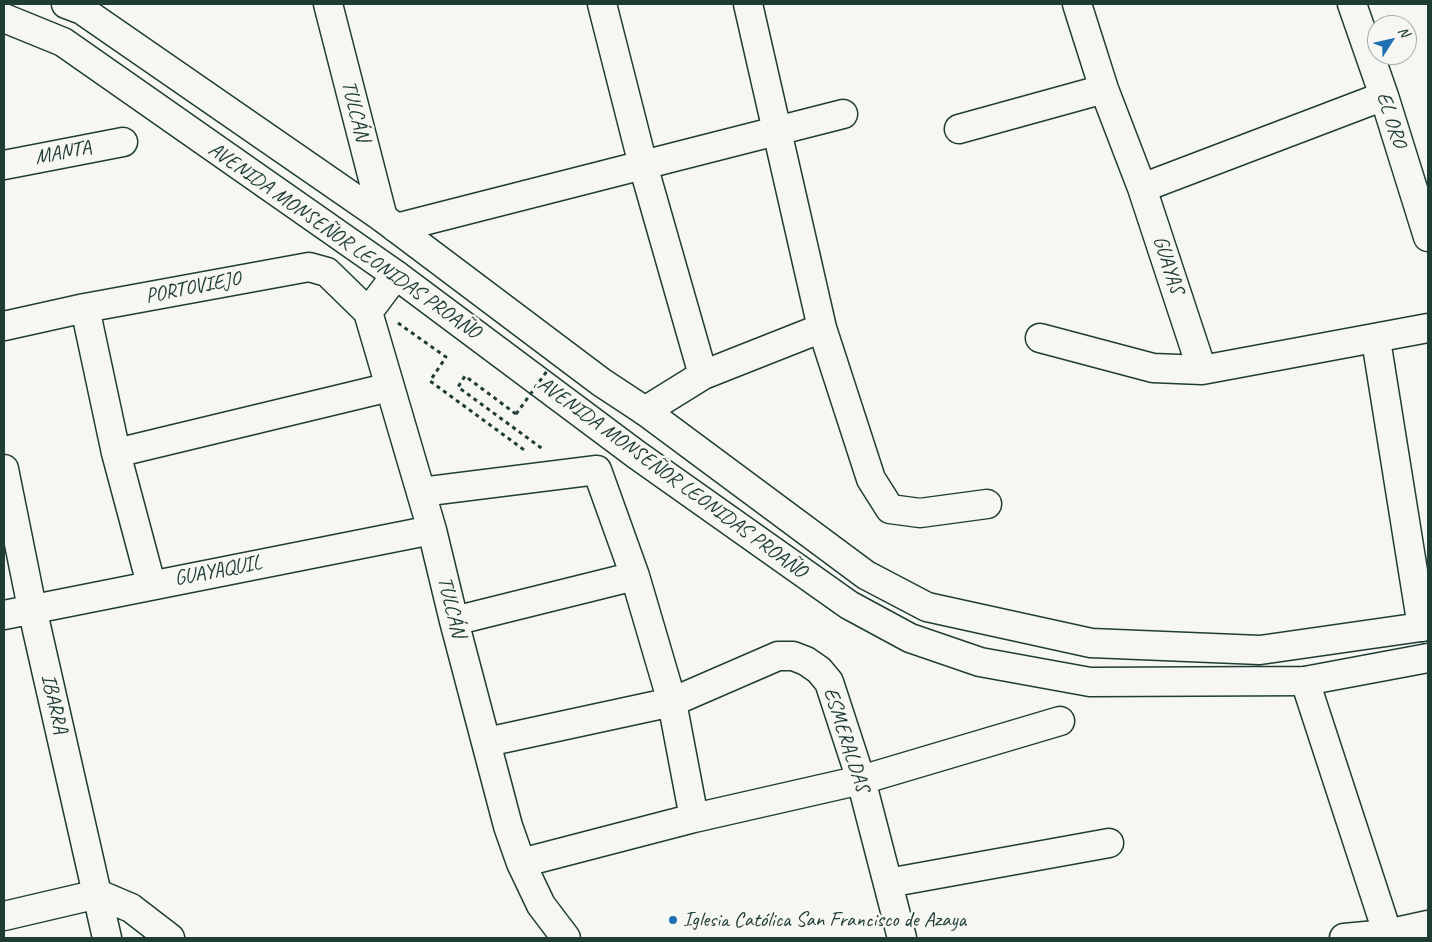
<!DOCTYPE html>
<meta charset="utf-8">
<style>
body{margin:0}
#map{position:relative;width:1432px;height:942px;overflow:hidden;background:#f6f6f2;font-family:Caveat,sans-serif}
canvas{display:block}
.frame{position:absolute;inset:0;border:5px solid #1f3d34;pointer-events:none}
.north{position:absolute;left:1367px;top:15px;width:50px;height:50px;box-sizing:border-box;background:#f6f6f2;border:1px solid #a0aca6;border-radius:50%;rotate:55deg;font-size:14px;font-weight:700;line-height:20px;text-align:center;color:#1f3d34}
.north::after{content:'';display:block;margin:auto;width:18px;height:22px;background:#1f6fb2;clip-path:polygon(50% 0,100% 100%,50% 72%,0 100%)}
</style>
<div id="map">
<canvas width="1432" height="942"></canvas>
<div class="frame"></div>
<div class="north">N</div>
</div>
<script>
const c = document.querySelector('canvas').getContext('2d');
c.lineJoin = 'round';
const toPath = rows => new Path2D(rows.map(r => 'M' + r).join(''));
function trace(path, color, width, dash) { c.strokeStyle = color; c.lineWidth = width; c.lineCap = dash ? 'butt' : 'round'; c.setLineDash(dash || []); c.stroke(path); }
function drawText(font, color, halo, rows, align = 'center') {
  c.font = font + ' Caveat,sans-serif'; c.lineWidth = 5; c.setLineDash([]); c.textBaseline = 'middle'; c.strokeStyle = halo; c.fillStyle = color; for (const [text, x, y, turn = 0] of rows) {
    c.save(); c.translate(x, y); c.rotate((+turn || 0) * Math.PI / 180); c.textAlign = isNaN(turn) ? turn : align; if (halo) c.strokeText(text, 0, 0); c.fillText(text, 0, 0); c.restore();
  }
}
const minor = toPath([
 [328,4,383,218],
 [602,4,643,165,703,375,645,411],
 [748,4,822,328,871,479,890,509,920,513,987,504],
 [1352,4,1384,96,1428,237],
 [959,129,1104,89],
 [4,165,123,142],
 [1142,188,1384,96],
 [396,228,843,114],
 [396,275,368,312,432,530,454,621,508,826,521,863,541,905,566,938],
 [85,308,116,453,151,584],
 [4,326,85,308,309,267,327,272,368,312],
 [1040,338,1153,368,1202,370,1142,188,1104,89,1077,4],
 [1376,340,1422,627],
 [1202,370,1428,328],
 [703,375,822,328],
 [116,453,390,387],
 [4,469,32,608,107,938],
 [421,492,597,470,635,576,672,702,694,818],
 [4,615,432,530],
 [454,621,635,576],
 [1305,681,1389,938],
 [487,742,672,702,778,656,793,656,806,661,819,670,829,682,861,780,902,938],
 [521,863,694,818,861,780,1060,721],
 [888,883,1109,843],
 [4,916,98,894,131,908,170,938],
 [1344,938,1387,934,1428,925]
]);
const major = toPath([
 [66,4,82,10,383,218,601,382,645,411,866,575,927,607,1091,643,1260,650,1428,626],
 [4,18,63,42,396,275,637,455,849,605,910,638,980,662,1090,682,1305,681,1428,658]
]);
trace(minor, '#1f3d34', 31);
trace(major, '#1f3d34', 31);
trace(toPath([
 [398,323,446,357,430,381,527,452],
 [516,414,465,376,458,387,544,450]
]), '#1f3d34', 3, [4, 4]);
trace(minor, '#f6f6f2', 28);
trace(major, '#f6f6f2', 28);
trace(toPath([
 [516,414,547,371]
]), '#1f3d34', 3, [4, 4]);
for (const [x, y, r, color] of [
 [673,920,5,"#1f6fb2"]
]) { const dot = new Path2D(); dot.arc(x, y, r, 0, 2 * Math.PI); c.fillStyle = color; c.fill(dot); trace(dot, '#f6f6f2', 2); }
drawText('21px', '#1f3d34', '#f6f6f2', [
 ["TULCÁN",355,111,76],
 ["EL ORO",1391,120,72],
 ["MANTA",63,153,-11],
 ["AVENIDA MONSEÑOR LEONIDAS PROAÑO",344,241,35],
 ["GUAYAS",1168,265,72],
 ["PORTOVIEJO",193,288,-11],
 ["AVENIDA MONSEÑOR LEONIDAS PROAÑO",672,478,36],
 ["GUAYAQUIL",218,571,-11],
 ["TULCÁN",451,607,76],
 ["IBARRA",54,704,77],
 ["ESMERALDAS",846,740,72]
]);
drawText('21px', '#1f3d34', '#f6f6f2', [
 ["Iglesia Católica San Francisco de Azaya",683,920]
], 'left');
</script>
